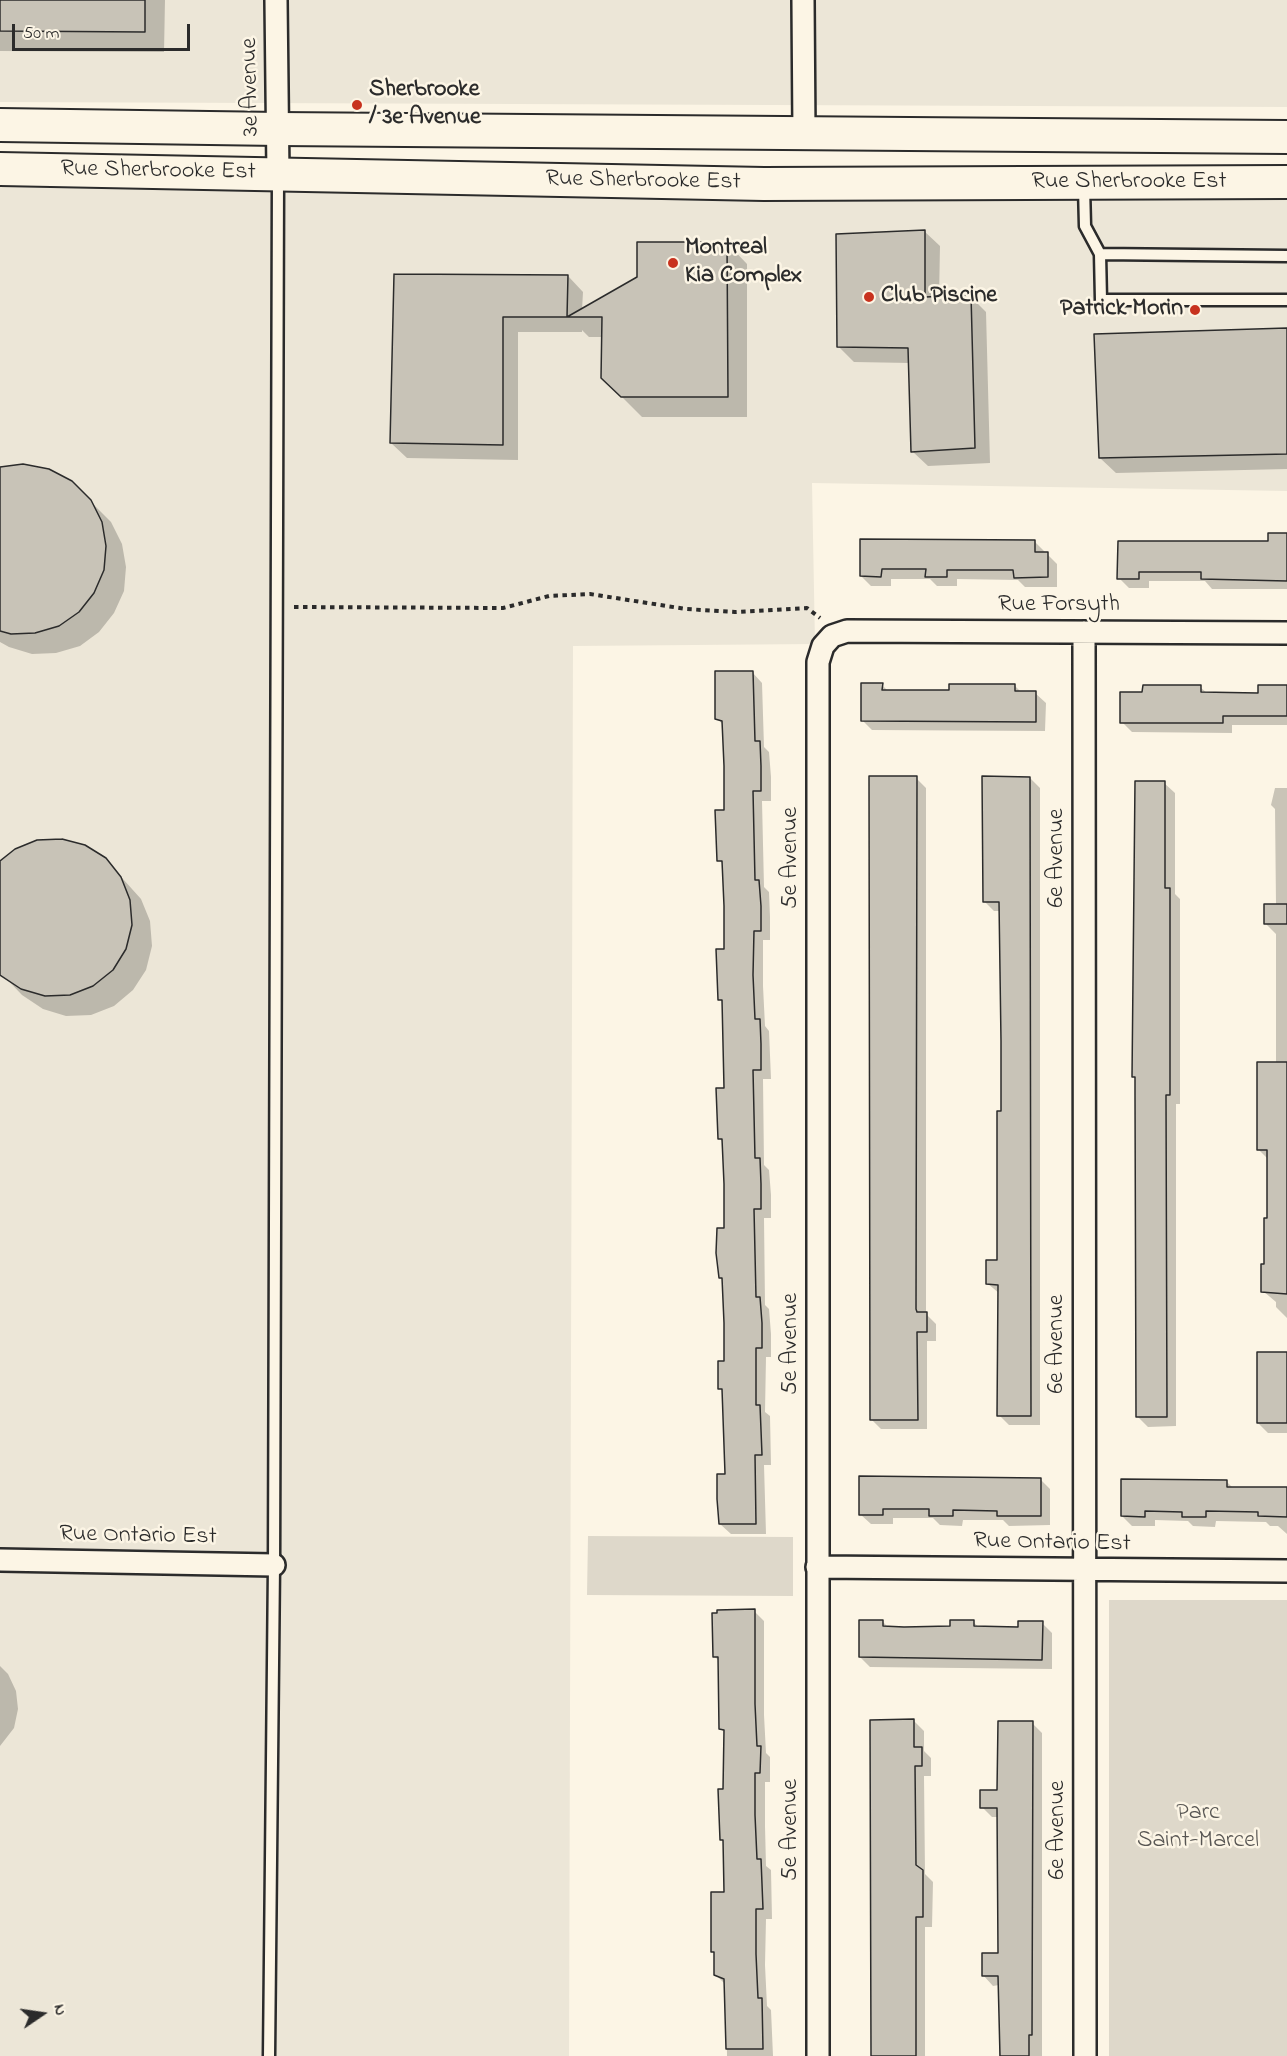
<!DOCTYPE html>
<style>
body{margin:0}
#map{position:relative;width:1287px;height:2056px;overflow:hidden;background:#fcf5e5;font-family:"Indie Flower",sans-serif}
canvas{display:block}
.north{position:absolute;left:12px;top:1984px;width:60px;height:60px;-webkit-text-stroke:4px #fcf5e5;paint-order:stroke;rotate:77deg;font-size:16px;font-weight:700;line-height:24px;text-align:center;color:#2b2b2b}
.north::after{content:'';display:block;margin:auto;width:21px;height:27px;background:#2b2b2b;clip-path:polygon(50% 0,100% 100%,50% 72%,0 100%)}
.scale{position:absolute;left:12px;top:24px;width:178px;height:27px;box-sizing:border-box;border:3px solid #2b2b2b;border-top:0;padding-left:8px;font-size:18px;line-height:21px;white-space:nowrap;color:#2b2b2b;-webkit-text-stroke:4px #fcf5e5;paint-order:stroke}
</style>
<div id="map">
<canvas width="1287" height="2056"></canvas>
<div class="north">N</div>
<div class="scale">50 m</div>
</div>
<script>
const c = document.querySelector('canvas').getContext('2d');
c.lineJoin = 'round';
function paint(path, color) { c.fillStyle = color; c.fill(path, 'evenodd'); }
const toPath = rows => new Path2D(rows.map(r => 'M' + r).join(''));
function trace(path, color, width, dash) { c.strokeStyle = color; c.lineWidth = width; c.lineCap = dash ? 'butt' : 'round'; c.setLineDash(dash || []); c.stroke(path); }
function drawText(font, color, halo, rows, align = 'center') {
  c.font = font + ' "Indie Flower",sans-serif'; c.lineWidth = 5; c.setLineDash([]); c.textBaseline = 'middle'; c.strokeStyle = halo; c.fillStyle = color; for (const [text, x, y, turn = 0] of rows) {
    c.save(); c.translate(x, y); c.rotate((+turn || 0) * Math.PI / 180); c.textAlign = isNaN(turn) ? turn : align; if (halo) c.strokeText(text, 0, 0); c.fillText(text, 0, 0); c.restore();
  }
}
paint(toPath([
 [0,0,1287,0,1287,107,0,102],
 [0,178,1287,190,1287,491,812,483,815,644,573,646,569,2056,0,2056]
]), '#ece6d7');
paint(toPath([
 [588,1536,793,1537,793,1596,587,1595],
 [1109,1600,1287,1600,1287,2056,1109,2056]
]), '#ded8ca');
paint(toPath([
 [0,0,165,0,164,52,0,51],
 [924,231,940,246,939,298,970,296,986,312,990,463,928,466,912,451,910,363,854,362,839,347],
 [727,243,747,264,747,417,642,417,603,378,603,337,589,337,582,330,582,332,518,332,518,460,407,458,391,443,396,275,568,276,583,292,582,310],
 [1287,330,1287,469,1116,473,1100,458],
 [0,469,71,482,111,522,122,544,126,567,124,591,114,613,99,632,80,646,56,653,32,654,9,647,0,642],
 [1287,534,1287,589,1212,589,1205,581,1149,581,1149,588,1129,588,1119,578,1119,542,1270,542],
 [861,540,1034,541,1057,564,1057,587,1025,587,1018,580,957,579,957,586,937,586,930,579,891,579,891,586,871,586,861,576],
 [752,672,762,683,764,747,769,752,771,777,771,801,762,801,764,887,769,892,770,917,770,940,763,940,763,986,765,1026,769,1031,771,1079,763,1079,764,1165,769,1170,771,1195,771,1218,764,1218,765,1305,769,1309,771,1334,771,1357,766,1357,765,1412,770,1416,771,1465,764,1465,766,1534,731,1534,720,1524,726,1475,724,1393,720,1388,725,1363,724,1281,720,1278,726,1229,723,1142,719,1138,726,1090,724,1003,719,999,725,951,724,865,719,860,725,812,723,725,717,718],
 [882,685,889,692,928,692,1014,685,1022,693,1035,693,1046,703,1045,731,872,730,862,720],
 [1287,685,1287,725,1232,725,1232,733,1132,732,1122,722,1144,693,1200,687,1208,694,1259,695,1259,687],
 [916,778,926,788,926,1314,936,1324,936,1341,927,1341,927,1429,881,1429,871,1419],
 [1030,778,1040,788,1040,1425,1009,1425,999,1415,1000,1294,987,1283,999,1262,1002,1113,1001,911,994,911,984,901],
 [1164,783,1175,793,1175,894,1180,899,1180,1104,1176,1104,1176,1426,1148,1427,1138,1417,1136,1080,1133,1076],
 [1275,788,1287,788,1287,1318,1276,1307,1276,1302,1263,1291,1268,1220,1268,1159,1258,1149,1276,1064,1276,934,1265,923,1276,905,1275,809,1271,805],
 [105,859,141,899,150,921,152,946,146,970,133,990,114,1006,91,1015,66,1016,43,1009,22,995,0,972,0,863],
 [1287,1354,1287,1433,1268,1433,1258,1423],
 [861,1478,1040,1479,1050,1489,1050,1525,1009,1526,1003,1520,963,1520,962,1526,940,1525,933,1518,893,1518,893,1524,871,1524,860,1514],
 [1227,1482,1233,1488,1287,1488,1287,1534,1278,1526,1270,1526,1266,1522,1216,1521,1215,1527,1193,1526,1188,1521,1155,1520,1155,1526,1132,1526,1122,1516],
 [754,1611,764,1621,764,1715,766,1753,770,1757,770,1782,765,1782,765,1826,766,1866,771,1870,772,1919,766,1919,765,1965,767,2006,771,2010,773,2056,727,2056,726,1985,716,1975,716,1955,712,1951,725,1893,725,1843,721,1839,725,1733,721,1729,719,1661,714,1656],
 [882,1621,888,1627,951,1628,973,1622,980,1628,1019,1628,1042,1623,1052,1633,1052,1669,870,1667,860,1657],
 [0,1666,8,1674,16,1691,18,1709,14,1728,0,1746],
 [914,1721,924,1731,924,1751,931,1758,931,1776,924,1776,925,1874,933,1882,932,1927,925,1927,925,2056,872,2056],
 [1032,1723,1042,1733,1042,2056,999,2056,999,1985,993,1986,983,1975,999,1955,998,1817,992,1817,982,1807,999,1791]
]), '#0003');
const building = toPath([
 [0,0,145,0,145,32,0,31,0,0],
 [925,230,925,297,971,295,975,448,911,452,908,348,837,347,836,234,925,230],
 [637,242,727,242,728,397,621,397,601,378,602,317,567,317,637,277,637,242],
 [394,274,568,275,567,317,503,317,503,445,390,443,394,274],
 [1287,328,1287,454,1099,458,1094,334,1287,328],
 [23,464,49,469,72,481,91,500,102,522,106,546,104,570,94,593,79,612,59,626,35,633,11,634,0,631,0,467,23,464],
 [1268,533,1287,533,1287,581,1201,579,1201,572,1139,572,1139,579,1117,579,1118,541,1268,541,1268,533],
 [860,539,1035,540,1035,552,1048,552,1048,577,1014,578,1013,570,947,570,947,577,925,577,926,569,882,569,881,577,860,576,860,539],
 [715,671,753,671,755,741,760,741,761,766,761,791,753,791,755,880,759,880,761,906,761,931,754,931,753,975,755,1019,760,1019,761,1044,761,1070,753,1070,755,1158,760,1158,761,1184,761,1209,754,1209,756,1297,760,1297,762,1323,762,1348,756,1348,756,1405,760,1405,762,1455,755,1455,756,1524,719,1524,717,1499,717,1474,725,1474,722,1389,718,1389,718,1361,724,1361,724,1323,722,1278,719,1278,716,1253,717,1228,724,1228,724,1184,722,1139,718,1139,716,1088,724,1088,722,1000,718,1000,716,949,724,949,724,906,722,861,717,861,715,810,724,810,724,766,722,721,715,719,715,671],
 [861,683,883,683,882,690,949,690,949,684,1015,684,1015,691,1036,691,1036,722,861,721,861,683],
 [1143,685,1201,685,1201,692,1258,693,1258,685,1287,685,1287,716,1223,716,1223,723,1120,723,1120,692,1142,692,1143,685],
 [869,776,917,776,916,1309,917,1312,927,1312,927,1332,917,1332,918,1420,870,1420,869,776],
 [982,776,1030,777,1031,1416,997,1416,998,1285,986,1284,986,1260,997,1260,997,1111,1001,1111,1001,1041,999,902,983,902,982,776],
 [1135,781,1165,781,1165,888,1170,888,1170,1095,1166,1095,1167,1417,1136,1417,1135,1095,1135,1077,1132,1077,1135,781],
 [62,839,85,845,106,858,121,877,130,900,132,925,126,949,113,970,93,986,70,995,45,996,21,989,0,975,0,861,15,849,37,840,62,839],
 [1264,904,1287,904,1287,924,1264,924,1264,904],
 [1257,1062,1287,1062,1287,1294,1261,1292,1261,1264,1264,1264,1264,1218,1267,1218,1267,1150,1257,1150,1257,1062],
 [1257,1352,1287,1352,1287,1423,1257,1423,1257,1352],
 [859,1476,1041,1478,1041,1516,997,1516,997,1511,953,1510,953,1516,929,1516,929,1509,883,1509,883,1515,859,1515,859,1476],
 [1121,1479,1227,1480,1227,1487,1287,1487,1287,1517,1258,1516,1258,1512,1206,1511,1206,1517,1182,1517,1182,1512,1145,1511,1145,1517,1121,1516,1121,1479],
 [755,1609,755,1704,757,1746,761,1746,760,1773,755,1773,755,1815,757,1859,761,1859,763,1909,756,1909,756,1954,758,1998,762,1998,763,2049,726,2049,724,1979,714,1975,714,1952,711,1952,711,1892,724,1892,723,1840,720,1840,718,1789,723,1789,724,1730,719,1729,718,1657,713,1657,712,1613,717,1613,717,1610,755,1609],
 [859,1620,883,1620,883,1626,904,1627,950,1626,950,1620,974,1620,974,1626,1018,1627,1018,1621,1043,1621,1042,1660,859,1657,859,1620],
 [914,1719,914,1747,922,1747,922,1766,915,1766,916,1865,923,1870,923,1917,916,1917,916,2056,871,2056,870,1720,914,1719],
 [998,1721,1033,1721,1032,2035,1029,2035,1029,2056,1000,2056,998,1976,982,1976,982,1953,998,1953,997,1808,980,1808,980,1790,997,1790,998,1721]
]);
paint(building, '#c8c3b7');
trace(building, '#2b2b2b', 1.5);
const service = toPath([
 [1084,187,1085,226,1100,254,1287,256],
 [1100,254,1101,300,1287,300],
 [269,2056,274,1565,278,177]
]);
const minor = toPath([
 [276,0,278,174],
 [803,0,804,133],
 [1084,632,1085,2056],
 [0,1560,274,1565],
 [817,1567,1287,1571],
 [818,2056,818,662,823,646,832,636,847,631,1287,633]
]);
const primary = toPath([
 [0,125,279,129,1287,137],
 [0,169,764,184,1287,182]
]);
trace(service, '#2b2b2b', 15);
trace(minor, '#2b2b2b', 26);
trace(primary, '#2b2b2b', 36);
trace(toPath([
 [294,607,503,608,549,596,590,594,686,609,735,612,807,608,820,618]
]), '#2b2b2b', 4, [4.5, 4.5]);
trace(service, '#fcf5e5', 10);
trace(minor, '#fcf5e5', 21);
trace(primary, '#fcf5e5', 32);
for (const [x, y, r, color] of [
 [357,105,6,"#c8321e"],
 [673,263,6,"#c8321e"],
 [869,297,6,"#c8321e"],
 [1195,310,6,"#c8321e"]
]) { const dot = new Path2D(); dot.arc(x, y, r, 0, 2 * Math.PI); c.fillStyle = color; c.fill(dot); trace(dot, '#fcf5e5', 2); }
drawText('24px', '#2b2b2b', '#fcf5e5', [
 ["3e Avenue",252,87,-91],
 ["Rue Sherbrooke Est",158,172,1],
 ["Rue Sherbrooke Est",643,182,1],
 ["Rue Sherbrooke Est",1129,183],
 ["Rue Forsyth",1059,606],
 ["5e Avenue",792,858,-90],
 ["6e Avenue",1058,858,-90],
 ["5e Avenue",792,1344,-90],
 ["6e Avenue",1058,1344,-90],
 ["Rue Ontario Est",138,1537,1],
 ["Rue Ontario Est",1052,1544,1],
 ["5e Avenue",792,1830,-90],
 ["6e Avenue",1059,1830,-90]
]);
drawText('bold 24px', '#2b2b2b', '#fcf5e5', [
 ["Sherbrooke",369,91],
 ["/ 3e Avenue",369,119],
 ["Montreal",685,249],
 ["Kia Complex",685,277],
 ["Club Piscine",881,297],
 ["Patrick Morin",1183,310,"right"]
], 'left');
drawText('24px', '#585653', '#fcf5e5', [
 ["Parc",1198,1814],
 ["Saint-Marcel",1198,1842]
]);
</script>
